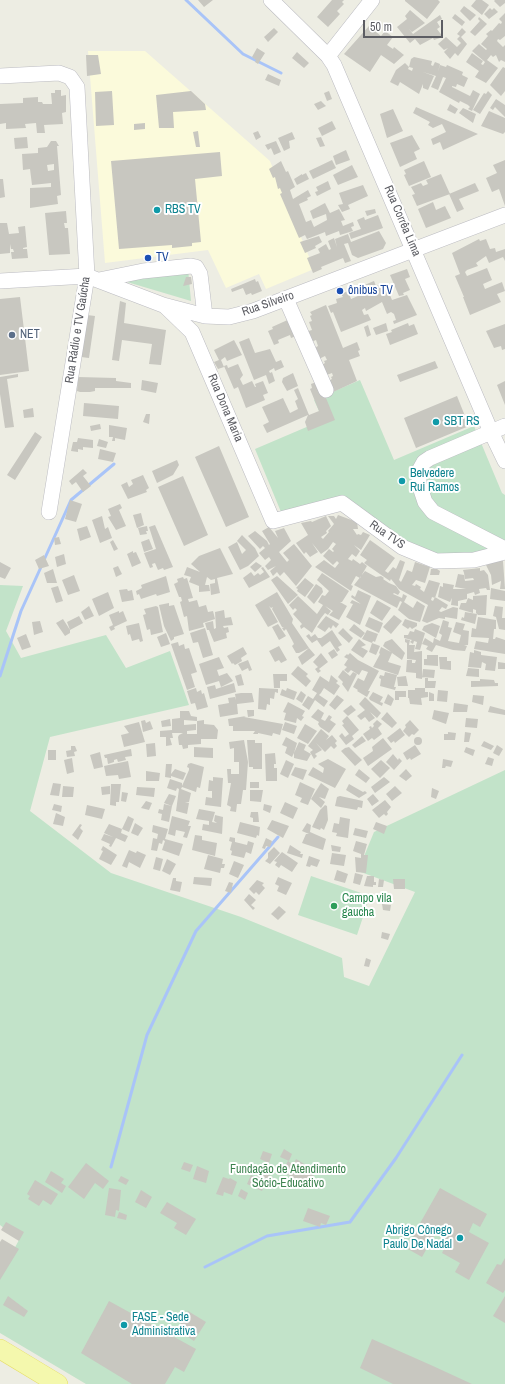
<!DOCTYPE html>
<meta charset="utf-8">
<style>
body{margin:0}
#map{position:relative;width:505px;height:1384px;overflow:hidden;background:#edede3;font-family:"Archivo Narrow",sans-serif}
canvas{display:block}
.scale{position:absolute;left:363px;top:20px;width:80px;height:18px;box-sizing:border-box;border:2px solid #5c5d63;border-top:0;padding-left:5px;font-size:12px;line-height:14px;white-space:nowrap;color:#5c5d63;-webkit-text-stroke:3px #fff;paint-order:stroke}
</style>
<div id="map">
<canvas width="505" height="1384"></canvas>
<div class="scale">50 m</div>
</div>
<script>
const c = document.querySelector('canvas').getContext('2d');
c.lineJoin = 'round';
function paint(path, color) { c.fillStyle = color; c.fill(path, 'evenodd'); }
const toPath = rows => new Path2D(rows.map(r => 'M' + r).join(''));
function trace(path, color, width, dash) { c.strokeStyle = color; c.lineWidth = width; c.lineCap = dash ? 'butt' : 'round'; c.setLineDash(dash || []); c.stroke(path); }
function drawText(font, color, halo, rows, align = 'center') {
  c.font = font + ' "Archivo Narrow",sans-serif'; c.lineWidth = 4; c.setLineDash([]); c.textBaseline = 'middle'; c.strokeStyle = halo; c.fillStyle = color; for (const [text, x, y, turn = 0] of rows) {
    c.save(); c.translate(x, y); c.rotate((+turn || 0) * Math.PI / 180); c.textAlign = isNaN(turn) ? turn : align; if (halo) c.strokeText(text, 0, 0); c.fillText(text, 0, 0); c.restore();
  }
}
paint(toPath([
 [88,51,145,51,270,161,314,269,266,289,259,274,226,288,208,250,105,263]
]), '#fbfadb');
paint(toPath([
 [188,269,191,301,117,279],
 [360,380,394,460,474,426,502,493,505,495,505,546,471,555,437,554,411,544,344,496,281,512,255,449,323,420,314,400],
 [0,585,23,586,6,631,21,658,106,635,126,668,170,651,189,705,50,737,30,811,111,873,241,917,342,958,344,977,369,986,415,892,358,871,374,832,505,770,505,1384,86,1384,0,1333,0,1275,19,1240,0,1225],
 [311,876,370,896,357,935,298,915]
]), '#c2e3c9');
trace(toPath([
 [186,0,243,54,281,73],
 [44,560,71,500,114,464],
 [0,676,21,611,41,567],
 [111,1167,147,1035,196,931,278,837],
 [205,1267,267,1236,350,1222,396,1158,462,1055]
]), '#a9c4f8', 3);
paint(toPath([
 [198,0,213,0,204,7],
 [332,0,344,0,342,2,344,4,337,11,340,14,328,27,317,17],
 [405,0,438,0,440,2,427,19,405,1],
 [476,0,482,0,489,5,482,15,471,6],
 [495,0,505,0,505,3,500,7,494,1],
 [464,6,476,15,470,21,460,11],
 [490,8,492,10,494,8,498,12,489,19,484,14],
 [410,10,425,23,412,32,409,29,413,34,440,15,442,19,437,22,440,27,437,29,443,37,434,40,433,38,420,45,415,39,410,43,397,27,407,19,405,16],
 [505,13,505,36,500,40,498,39,497,41,503,47,505,45,505,62,501,60,499,62,496,55,493,57,491,55,487,60,498,68,486,83,475,77,479,71,466,62,472,53,483,61,481,64,483,65,485,62,472,51,479,44,486,50,487,49,481,44,488,36,486,34,491,30,492,31,499,23,501,24,502,22,499,19],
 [455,14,465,22,462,26,452,18],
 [479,17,487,24,475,36,470,32,480,21,478,19],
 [369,26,381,36,385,31,393,37,387,45,393,49,394,47,404,55,394,64,381,55,370,72,344,54],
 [274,28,278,32,268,42,264,37],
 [462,28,466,32,461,37,467,44,458,56,455,53,450,59,444,52,448,48,444,50,438,44,446,37,457,47,461,43,457,39,460,36,457,34],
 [257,48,265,53,258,64,255,62,256,60,252,57],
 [297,52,309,63,304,68,292,58],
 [86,55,98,55,101,74,87,76],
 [414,57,432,61,431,65,433,66,435,62,440,64,438,72,440,65,446,67,447,65,463,72,462,75,468,78,464,87,457,84,456,87,452,86,452,87,470,96,473,90,480,94,472,111,468,109,470,107,468,105,460,101,459,103,439,92,446,78,443,77,438,90,431,87,436,76,423,72,434,76,428,90,423,88,423,84,419,94,400,82,398,86,390,82,396,70,405,63,409,67,408,69,412,71,413,68,409,67,411,59],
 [503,67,505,68,505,91,501,96,490,85],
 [268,74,281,80,279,86,265,80],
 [55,90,61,90,61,96,66,95,66,112,62,113,63,124,44,125,45,133,37,133,36,123,25,124,26,128,6,129,6,123,0,124,0,104,23,103,23,98,38,97,38,102,42,102,43,104,52,104,51,93,55,93],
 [112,91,114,125,96,126,95,92],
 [191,91,205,104,206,110,173,112,174,128,159,128,156,95],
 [329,91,332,99,327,101,324,93],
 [488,91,492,95,480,114,473,110,484,93,486,94],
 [496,99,505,105,505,117,495,107,493,110,490,108],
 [321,101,326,106,318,110,314,104],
 [450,104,458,109,455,114,447,110],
 [416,107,478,134,443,150,440,142,433,145,431,139,446,132,442,124,433,128,428,125,430,122,413,113],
 [463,108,476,114,473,123,459,113],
 [393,109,403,131,387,138,380,114],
 [489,111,505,118,505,132,503,134,481,126],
 [332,121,336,129,322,136,318,128],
 [145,123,145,129,134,130,134,124],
 [198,131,200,147,196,147,193,132],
 [258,131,261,137,256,140,253,133],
 [292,132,295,139,289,141,290,148,284,151,278,138],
 [412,135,420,149,414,152,417,159,400,167,390,143],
 [27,137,28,148,15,149,14,138],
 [321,137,325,146,320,147,316,138],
 [51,141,56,141,59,146,57,146,61,195,57,196,58,204,30,208,30,188,51,187,51,183,32,185,30,169,23,170,22,154,38,153,38,148,47,147],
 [54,164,54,170,48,171,47,165],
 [276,141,281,152,274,155,271,148,268,150,265,145],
 [346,150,350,160,336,165,333,156],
 [220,152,222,176,195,179,201,242,192,243,192,246,172,248,172,245,119,249,111,161],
 [332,160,336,168,313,179,309,171],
 [505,160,505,206,499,189,492,192,486,178,497,173,493,165],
 [281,161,286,172,288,171,295,187,290,190,293,199,308,190,311,196,307,198,308,200,299,204,306,222,311,220,314,227,327,220,326,214,313,219,310,211,325,203,330,213,339,209,345,220,341,221,343,226,353,222,354,226,351,227,353,231,340,235,339,231,326,236,325,232,307,239,305,235,299,238,280,194,282,193,280,188,278,189,275,177,273,178,269,169],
 [424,161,431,177,409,186,404,175,406,174,404,170],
 [352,165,358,177,338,185,333,175],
 [306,173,309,179,297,185,294,179,302,174,302,175],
 [441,174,450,194,417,206,412,195,415,194,411,187,421,183,423,186,428,184,426,180],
 [0,179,3,179,5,197,0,198],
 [328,181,331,189,317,196,315,192,318,191,316,187],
 [475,183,479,191,459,199,464,209,457,212,449,194],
 [363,185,368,196,348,205,350,209,342,212,338,205,343,204,339,193],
 [433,202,436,210,445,206,451,218,426,228,418,209],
 [375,209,376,213,367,216,365,211],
 [66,211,67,223,64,223,65,228,68,228,70,254,49,255,45,213],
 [378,215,383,228,351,239,349,233,361,229,357,220,364,217,365,220],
 [0,223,7,223,9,234,19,233,18,227,25,226,27,247,23,248,23,249,27,249,28,258,12,259,11,252,14,252,13,249,11,249,10,244,10,253,0,254],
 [379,231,386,243,383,249,358,258,352,255,348,243,344,244,351,261,345,263,343,258,321,267,322,269,313,273,307,258,320,253,318,249,326,244,329,250,331,249,328,241,334,238,337,247,335,239,348,234,351,242],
 [319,236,322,242,315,246,316,248,305,253,300,242],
 [479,239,480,241,486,239,490,249,495,248,496,252,505,249,505,261,503,257,489,263,486,256,476,263,478,266,467,270,465,272,467,276,487,268,492,280,483,284,485,289,502,282,505,291,497,294,501,302,470,315,463,297,464,297,455,276,460,274,452,253],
 [407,269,410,277,405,279,410,290,403,293,404,295,399,296,390,275],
 [186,277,191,277,192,284,183,286],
 [255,279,256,282,258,281,262,291,252,295,251,293,246,295,243,288,232,292,231,289],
 [374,281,376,286,385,283,392,300,407,295,417,315,394,324,393,321,396,320,394,314,391,312,387,314,382,302,366,311,365,308,362,310,364,315,368,314,371,320,341,332,333,312,331,313,328,306,337,303,336,299,343,297,341,294,348,291,351,299,358,296,355,289],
 [20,297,29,371,0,375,0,299],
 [120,301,126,303,124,323,166,330,161,365,149,364,152,344,122,340,119,361,112,360],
 [326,305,343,348,357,342,360,350,358,351,360,356,349,360,357,381,331,393,326,382,332,379,331,377,333,376,332,373,324,376,320,366,325,363,324,361,327,360,325,356,317,360,313,349,318,346,316,340,309,343,305,332,312,330,309,322,312,321,310,316,312,315,310,312],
 [87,315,95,316,89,358,81,357],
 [292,318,299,335,291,338,290,335,278,340,279,343,274,345,268,331,273,329,272,327],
 [386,323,388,331,376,335,373,328],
 [408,323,409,326,414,324,418,334,390,345,386,334,392,332,391,330],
 [505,324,505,349,502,350,501,346,494,348,486,331],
 [368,325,371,335,367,337,364,327],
 [249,338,255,353,270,349,276,362,281,360,284,367,275,371,274,368,269,371,270,373,272,372,275,381,269,384,266,375,254,380,239,342],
 [234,340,242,355,227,361,225,357,221,360,224,367,218,369,214,362,219,360,214,350],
 [435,361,438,368,400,382,397,375],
 [238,364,243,375,240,379,243,385,252,381,255,387,256,387,255,384,263,381,268,393,263,395,265,400,246,408,238,387,234,389,224,366,227,365,228,368],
 [293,373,298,386,287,391,282,382,283,378],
 [18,374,18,377,7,379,14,427,5,428,0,394,0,377],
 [78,377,116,378,116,381,131,383,131,388,95,388,95,391,90,392,80,392,77,391],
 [142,380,158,383,156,393,141,390],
 [319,381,335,420,308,431,305,422,308,415,267,433,263,425,269,422,262,407,283,398,290,413,298,409,295,401,298,399,294,390,298,388,309,415,319,411,310,389,312,388,311,384],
 [505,381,505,405,497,385],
 [457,396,469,426,416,448,404,418],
 [84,403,119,406,118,419,83,416],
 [33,408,34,417,24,418,23,410],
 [146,414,150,414,149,424,143,422],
 [100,424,101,429,91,431,90,426],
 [109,425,127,428,125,440,115,438,115,441,112,441,113,437,109,437],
 [35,432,42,437,15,480,7,475],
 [78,438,93,440,93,448,83,447,83,450,78,449,78,452,71,451,73,442,77,442],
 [99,439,108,442,106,448,97,446],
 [219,446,249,517,226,527,195,457],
 [100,449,116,453,113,462,98,459],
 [177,460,179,465,173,475,157,483,152,471],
 [83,469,87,473,83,476,91,486,83,492,76,482,72,485,69,481],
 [143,475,149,488,146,490,147,492,128,499,121,485,127,482,129,487,133,484,131,480],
 [183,476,208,535,184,546,158,487],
 [70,500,82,504,76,522,65,519],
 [120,504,122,508,119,510,126,526,116,530,108,517,111,516,108,509],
 [141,513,144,525,137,528,133,515],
 [338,515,357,522,358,529,353,529,357,535,358,534,361,535,363,532,370,535,361,550,354,545,360,551,356,557,352,554,348,559,352,561,353,559,360,564,362,562,367,566,360,578,356,576,351,585,353,586,351,591,315,567,324,560,335,568,339,563,337,561,333,565,323,556,329,549,333,552,334,551,332,549,336,544,333,542,328,549,321,554,312,543,318,552,310,557,306,552,304,554,296,543,308,535,301,523,311,521,312,522,326,516,331,526,326,531,327,533,321,537,323,539,329,532,328,531,334,524,328,516,334,516,336,519],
 [102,516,105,529,108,527,112,538,100,543,92,520],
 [155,525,173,567,164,570,163,568,158,570,155,563,152,564,153,567,150,568,144,553,156,549,149,527],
 [87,526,91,537,80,541,77,529],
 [147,526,148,531,146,531,147,534,140,535,138,528],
 [269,527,278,538,275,531,284,528,291,541,279,552,287,562,289,560,283,553,294,544,312,566,296,586,284,572,280,576,277,572,273,576,270,571,276,566,268,570,265,566,271,560,269,557,265,560,259,553,265,548,263,546,260,549,248,536,255,531,267,541,269,545,270,544,262,531],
 [242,535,255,548,259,556,248,566,240,570,228,547,237,542,242,554,246,550,237,541],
 [59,537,61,544,55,545,54,538],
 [149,539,153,549,144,552,141,542],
 [113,540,118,549,114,551,110,542],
 [370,540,395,558,385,571,388,573,393,567,396,569,400,560,405,562,399,580,401,582,407,570,412,572,415,562,430,567,425,583,416,580,412,585,415,586,416,584,421,587,420,589,424,592,429,580,440,583,435,598,432,597,431,600,433,601,435,597,448,605,446,609,442,607,439,611,441,612,453,607,458,608,457,619,445,617,445,619,439,618,427,623,422,621,428,605,399,589,391,579,390,581,364,563,367,560,360,555],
 [220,548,233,574,217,578,220,593,211,595,210,584,215,583,215,579,211,580,207,577,205,585,209,585,210,591,199,592,199,586,189,582,191,577,184,575,187,567,200,572,191,564,199,556],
 [133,551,133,553,136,552,141,563,132,567,127,554],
 [64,554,66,564,57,567,55,557],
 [44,555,49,566,39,569,35,560],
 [496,561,503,561,505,589,500,589,501,581,492,585,491,575,486,565],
 [0,562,11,568,5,579,0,577],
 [256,562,262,566,255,572,250,567],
 [118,566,122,574,116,577,113,568],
 [263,567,270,577,249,588,243,578,251,572,254,576,258,573,260,575,264,572,261,568],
 [480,568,480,571,484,570,488,575,490,590,487,590,486,588,479,589,480,593,475,595,474,592,467,594,467,599,458,601,458,606,451,605,452,598,450,602,438,597,440,586,443,587,443,583,454,585,453,589,466,589,455,587,458,574,464,575,465,581,474,580,473,578,465,579,464,573,463,570],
 [53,569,57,583,47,583,44,573],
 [431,569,437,569,440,571,439,575,430,575],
 [365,571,376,577,381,576,384,578,383,579,389,583,385,588,389,583,396,586,400,592,398,595,394,593,393,594,402,598,403,594,407,596,404,602,413,608,417,601,425,606,420,622,409,619,398,610,402,602,400,601,397,608,354,585],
 [322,573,349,591,342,602,340,602,347,606,339,620,329,615,333,611,325,606,331,611,328,615,325,613,321,618,312,633,304,627,301,629,300,626,302,624,293,614,297,610,295,608,293,610,289,605,298,596,317,614,323,605,318,602,322,595,325,596,329,591,317,580],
 [74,575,80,591,68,595,62,580],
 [166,576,170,592,157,596,156,594,141,599,139,594,137,595,136,591,142,588,141,585],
 [277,576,298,595,288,604,271,580],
 [183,577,184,579,187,578,193,598,188,599,189,602,197,600,199,607,206,605,208,612,213,611,215,619,203,623,204,627,189,631,187,616,184,617,180,602,182,601,181,597,179,597,174,584,178,582,177,579],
 [305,578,314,585,305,597,297,591,298,589,296,588],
 [316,584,322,588,323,592,314,604,307,597],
 [58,586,63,601,56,603,51,588],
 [491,588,505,591,505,601,490,599],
 [127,589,128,591,132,590,134,600,122,602,119,590],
 [358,590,371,596,360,625,346,617,353,604,350,603,352,600,361,604,351,597,352,595,355,597],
 [108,592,114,608,99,616,92,599],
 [277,592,293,619,292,623,309,648,299,653,296,653,292,646,294,644,292,640,286,629,284,631,282,628,284,627,282,627,272,609,273,607,271,608,269,606,278,622,268,627,255,605],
 [487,595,486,615,478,615,476,613,476,610,473,609,473,613,459,609,461,603,466,603,468,598,473,600,473,596],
 [377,600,391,608,382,621,370,613],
 [169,603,169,606,174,605,184,634,174,637,174,639,171,641,164,626,159,605],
 [89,606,94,616,85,620,81,612],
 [156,606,158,607,163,632,151,635,150,629,147,630,143,615,146,614,144,609],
 [495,606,503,607,502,618,505,618,505,630,499,629,496,617,493,616],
 [224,610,225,618,231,617,233,625,223,626,224,628,228,627,229,632,226,633,227,638,214,642,209,630,207,630,205,623,213,621,214,629,216,628,215,612],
 [119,611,119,613,123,611,127,621,114,627,115,629,111,631,109,627,113,625,109,615],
 [465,612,477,614,475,624,461,620,462,617,464,618],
 [394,615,402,621,391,634,383,627],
 [79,616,83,623,70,630,67,622],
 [326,616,339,624,336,628,333,625,331,629,329,627,325,632,317,627],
 [369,617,383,623,379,633,365,626],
 [478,617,496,620,496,629,494,629,493,639,495,639,496,637,505,640,505,654,474,649,476,641,488,643,489,638,471,637,472,628,476,629],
 [63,619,70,630,70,633,65,636,56,623],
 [405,619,417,623,417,626,412,629,410,627,408,629,402,625],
 [443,620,449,622,448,627,452,628,448,641,459,643,461,635,453,632,456,622,465,624,463,630,469,631,468,645,464,645,467,646,465,651,453,650,436,645,432,652,426,649,428,646,422,644,425,638,433,643,434,638,440,641,442,635,439,633],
 [40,621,43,632,34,635,32,622],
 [139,623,143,641,140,642,139,639,132,641,130,634,128,635,126,626],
 [432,623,440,626,436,638,422,630,424,626],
 [278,624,286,636,279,640,272,627],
 [354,624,365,633,361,638,349,630],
 [205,628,213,655,203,658,198,642,193,643,190,633],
 [343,628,353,638,349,643,338,633],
 [415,629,425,633,420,650,415,649,417,642,414,641,413,644,410,642,412,640,404,638,404,635,408,635,410,631,414,632],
 [332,630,342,645,338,647,340,650,337,652,330,641,322,647,317,640,312,643,306,636,309,634,311,637,315,634,318,638,321,638],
 [367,630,378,634,375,642,373,641,372,643,362,639],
 [166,633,170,644,161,647,157,637],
 [26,634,31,647,22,650,17,638],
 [359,639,366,645,361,647,368,651,363,658,351,650],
 [392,639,405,653,402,660,392,653,388,662,401,666,398,675,373,667,380,654,379,653,381,647,391,652,383,646,385,642],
 [405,639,410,640,409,645,415,645,414,652,422,651,422,679,416,678,416,673,406,672,407,660,412,660,412,663,415,663,416,660,407,659,407,643,405,642],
 [178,642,179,646,184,644,185,649,189,648,197,672,191,674,195,687,187,690,171,644],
 [372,643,380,646,376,655,369,652],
 [279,646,287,660,281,663,279,660,275,662,269,651],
 [243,647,247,654,241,658,242,661,235,665,233,663,232,664,227,656],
 [309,648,315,655,302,665,298,657],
 [334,649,338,655,332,659,328,653],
 [474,650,481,652,481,655,497,657,495,671,485,670,486,664,482,662,481,668,468,667,470,652,474,653],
 [321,653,328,662,319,669,321,671,318,673,315,669,318,667,313,662],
 [350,653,358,660,355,664,358,660,379,671,368,691,370,691,367,697,357,691,358,690,353,687,358,678,364,681,368,672,362,670,359,675,351,670,348,673,344,670,347,667,344,665,348,659,344,657,347,654,348,655],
 [427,655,438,655,438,666,424,665,424,659,427,659],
 [219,657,224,668,217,670,219,676,227,673,233,681,221,687,219,681,206,685,199,664],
 [439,657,447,657,447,661,451,661,451,670,440,669],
 [248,660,252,670,249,671,248,668,242,671,238,664],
 [498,662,505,663,505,669,498,669],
 [298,666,308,674,306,676,311,681,306,687,291,674],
 [468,668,479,669,479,677,466,676],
 [423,669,435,670,434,678,422,677],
 [343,670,350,676,353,672,357,674,348,692,342,684,343,682,338,677],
 [385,672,397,675,394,687,396,687,395,690,380,686,381,679,379,678,380,675,384,676],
 [241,674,244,685,238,686,235,676],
 [273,674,287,674,287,681,280,681,280,688,274,688],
 [331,675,338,681,336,683,340,686,334,695,324,688,321,693,319,695,328,701,324,707,315,700,309,710,302,705,308,696,313,699,317,693,312,690,320,676,329,682],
 [406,676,408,686,398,686,397,677],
 [425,678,428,678,428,681,436,681,435,688,425,688],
 [480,679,494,680,495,683,498,683,498,686,471,687,471,681,480,681],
 [234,683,236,692,210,699,207,687,215,685,216,689],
 [196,688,197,692,201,690,202,694,204,693,208,707,197,710,195,703,191,704,187,691],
 [259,688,278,689,278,693,275,692,274,699,270,698,270,705,267,704,266,710,258,709],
 [287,688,297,692,294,700,280,695,282,689,286,691],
 [415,688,425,688,425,692,428,692,428,697,421,698,422,705,410,704,409,698,416,698,408,698,408,690,415,690],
 [438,690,448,691,447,702,437,701],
 [301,691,306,695,302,703,296,699],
 [395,691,406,691,406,697,399,697,399,700,395,700],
 [373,692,383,697,380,702,383,703,382,706,370,700,369,698],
 [429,692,434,694,434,701,429,701],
 [241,693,252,693,254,702,237,704,238,714,220,717,218,705,229,703,228,698,235,697,236,700,235,694],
 [388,694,394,699,391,706,384,703],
 [337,695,344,700,335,710,329,705],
 [473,695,484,696,483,705,472,702],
 [365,697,381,713,377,718,370,712,375,718,369,722,365,717,361,720,357,716,365,710,359,704],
 [288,702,305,711,302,716,304,717,301,721,297,718,296,723,284,720,286,713,283,712],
 [454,703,468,705,467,712,453,712],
 [351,705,356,710,348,716,343,711],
 [490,706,505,710,505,715,488,712],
 [318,709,324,713,321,719,325,721,329,715,332,717,330,720,336,724,329,733,320,727,318,724,319,722,311,717],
 [247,710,254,710,254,716,248,717],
 [434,710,449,713,446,724,432,719],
 [180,711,189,711,191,716,197,717,197,721,184,720,184,725,196,724,196,730,187,731,187,734,197,734,197,721,204,720,204,724,214,725,218,730,217,739,201,739,201,744,188,745,188,748,183,749,182,745,179,745,178,737,179,735,183,733,172,733,173,738,170,738,172,745,166,746,166,737,160,737,160,731,172,730,172,719,180,718],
 [387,712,397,723,392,728,381,719],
 [246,716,244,717,283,724,280,735,273,733,272,736,258,733,258,734,253,734,255,731,233,731,233,726,229,726,228,719],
 [347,716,359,730,352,736,354,739,346,745,339,736,342,733,345,737,349,734,342,725,344,724,342,721],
 [466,718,478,719,477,728,465,727],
 [170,719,171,726,162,727,161,721],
 [145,720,146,723,150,721,153,729,143,732,141,721],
 [377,720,382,724,378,728,382,734,374,740,372,738,368,741,363,734,370,729,369,727,371,726,372,728,374,726,373,724],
 [410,720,419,730,414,735,412,734,409,737,403,731,406,727,405,725],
 [139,722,145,742,124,747,121,735,129,733,124,726],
 [285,722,297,726,294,734,282,730],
 [305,724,317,731,308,744,297,738],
 [400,728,405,735,395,743,394,741,391,743,387,738],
 [321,729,329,736,326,740,332,735,337,741,335,743,337,746,334,749,331,746,325,752,316,743,322,750,315,754,317,756,314,759,310,752,313,750,308,746],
 [448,732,456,733,455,740,444,740,444,734,448,734],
 [465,732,471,733,469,742,464,742],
 [362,736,366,741,355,748,352,745],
 [286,737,297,743,294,753,299,742,306,745,304,750,311,754,307,761,294,758,294,753,292,757,285,753,287,747,282,745],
 '414 741a4 4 0 1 1 8 0a4 4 0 1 1-8 0Z',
 [383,738,392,749,368,766,363,758,373,751,372,747],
 [244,740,248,762,246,790,243,790,241,804,237,804,236,812,230,811,231,807,227,805,231,783,228,783,227,769,231,769,231,774,239,774,239,762,234,762,234,748,230,749,229,742],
 [247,740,255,740,255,743,262,743,262,769,253,769,253,767,249,767],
 [484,741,494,746,491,750,481,746],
 [155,743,156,756,147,757,146,744],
 [415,745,421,754,411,760,410,758,407,760,403,753],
 [497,745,503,749,499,756,493,753],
 [71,746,75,746,77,751,74,752,75,756,67,757,66,751,71,750],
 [194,747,213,748,213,758,194,757],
 [349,747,362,760,355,766,341,751,345,748],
 [466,747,475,750,473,756,464,752],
 [131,749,132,756,125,757,126,760,118,762,117,759,114,760,114,762,108,764,107,758,105,758,104,755],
 [48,750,56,750,56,760,48,760],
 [100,752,103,767,94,769,90,755],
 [275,753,276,764,274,764,274,768,277,768,277,781,266,781,265,754],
 [393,754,398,760,399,758,402,761,394,770,386,762],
 [488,757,494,759,492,766,485,764],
 [72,758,74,772,67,774,64,760],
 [328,759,346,769,335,788,308,775,313,767,323,773,324,768,318,764],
 [443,759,453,761,451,767,446,766,445,768,442,768],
 [286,760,294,764,288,778,280,774],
 [381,760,390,768,380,778,371,769],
 [128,761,131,777,119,779,118,775,106,776,104,766],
 [191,763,204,767,200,788,197,787,196,792,182,787,181,789,191,793,189,802,185,802,189,803,187,814,176,811,179,789,177,788,176,791,167,788,170,779,182,783,182,786,189,770,189,768,187,767,188,764],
 [166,764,172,764,171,774,175,769,186,773,183,780,171,776,171,778,165,777],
 [295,767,307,770,303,780,291,775],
 [359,769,370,778,366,783,355,775],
 [406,769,412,776,406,781,399,776],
 [146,771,160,773,159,781,146,781],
 [213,777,223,778,221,807,205,805,206,797,212,798,212,791,208,791,209,780,213,781],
 [384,777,390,782,375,793,371,787],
 [250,782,259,782,259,788,250,788],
 [300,782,315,789,308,805,300,802,302,798,295,795],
 [53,783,61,784,59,796,50,795],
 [321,783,329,789,325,799,319,797,325,802,321,808,311,799],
 [111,784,121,784,119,802,116,802,116,806,110,805],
 [349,784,363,792,365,791,367,793,359,798,346,790],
 [63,786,74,787,73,797,62,797],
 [110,786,110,794,102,795,101,787],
 [395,786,402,793,392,801,386,794],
 [137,787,155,788,154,797,136,795],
 [432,788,439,791,436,799,431,797],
 [250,790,263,790,261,802,250,801],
 [122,792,128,793,126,802,121,801],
 [169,794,176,796,172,806,164,803],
 [373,794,379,801,372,806,367,799],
 [340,796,363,801,362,808,358,807,357,810,335,806,337,797],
 [385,800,391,807,387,812,388,814,386,816,384,814,379,818,372,810],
 [146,801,152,803,149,810,141,808],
 [285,802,298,808,293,819,280,813],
 [54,804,62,806,61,812,52,810],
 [164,804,172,806,169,822,161,820,162,814,158,813,159,809,163,810],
 [264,804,272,806,270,813,263,810],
 [87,805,105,809,102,819,85,815],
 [325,805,327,806,328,820,324,830,321,828,320,830,312,827,320,810],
 [199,809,215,812,212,822,217,823,214,821,215,815,223,817,222,834,202,830,203,824,209,825,209,821,196,819],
 [251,812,258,812,259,822,253,822,253,818,250,817],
 [56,813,65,817,63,826,53,824],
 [128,816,134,819,129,832,122,829],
 [172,816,190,821,188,826,191,826,187,838,183,837,185,832,176,830,175,836,168,834],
 [340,817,350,819,348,838,336,836,337,833,332,832,334,823,339,824],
 [272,820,289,826,283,838,267,829],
 [240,822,260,827,259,836,257,835,256,838,237,833],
 [376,822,387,826,384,834,373,829],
 [135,823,143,828,138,836,131,833],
 [307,823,311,825,310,832,326,839,323,850,302,843,306,834,309,834,302,831],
 [80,824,82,825,80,828,83,831,78,840,72,835],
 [109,824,122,829,121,833,128,836,125,842,116,838,111,847,109,846,110,844,101,840,104,834,113,837,104,833],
 [153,825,168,829,165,839,183,844,179,856,162,850,165,841,163,840,162,844,159,843,157,851,151,850,153,838,157,839,158,834,152,832],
 [355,828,368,831,366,838,353,835],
 [195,835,202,836,202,840,217,843,215,856,192,850],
 [230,837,235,838,235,842,247,845,248,841,254,843,251,854,246,852,244,858,231,855,232,851,230,850,232,842,229,841],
 [266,838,272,841,270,847,266,846,265,849,262,848],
 [356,841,367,844,364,855,368,855,366,873,356,872,355,857,361,858,361,854,353,851],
 [290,845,301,852,300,854,303,854,302,858,287,853],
 [331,845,341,847,340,852,332,851],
 [103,846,117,855,111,865,99,859,103,851,101,850],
 [274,847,280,853,270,864,265,861,268,858,268,853],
 [129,850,136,853,137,851,146,855,140,868,129,862,127,868,122,866],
 [282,852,298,863,292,872,281,865,279,868,275,865,277,862,274,861],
 [332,853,346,855,344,866,330,864],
 [208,855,223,859,222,864,225,864,224,868,221,868,220,873,204,869],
 [309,856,320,860,317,867,311,865,310,867,306,866],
 [156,857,163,859,160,871,153,869],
 [167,859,176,864,170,875,162,871],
 [234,861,244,865,238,878,229,874],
 [337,870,348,874,345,883,334,880],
 [355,873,363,875,360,885,353,883],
 [367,876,374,876,374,882,376,882,376,885,373,885,373,887,364,886],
 [194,877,212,878,211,886,193,884],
 [278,877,292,883,286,895,277,891,279,886,275,884],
 [173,878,176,878,176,881,182,882,180,892,170,890],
 [379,879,384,880,383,887,378,887],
 [393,879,405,879,405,889,394,889],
 [257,880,264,883,262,885,265,888,259,895,256,892,254,894,249,889],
 [229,882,233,883,231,893,225,891],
 [249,894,256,900,251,905,255,908,253,910,244,900],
 [382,904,391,905,390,911,383,910],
 [279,906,286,912,278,920,271,914],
 [382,932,390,934,388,940,381,938],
 [366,958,371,960,369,967,364,966],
 [284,1149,292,1154,289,1161,280,1157],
 [263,1151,272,1154,269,1163,260,1159],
 [296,1159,316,1171,307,1187,282,1171,288,1161,293,1165],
 [184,1162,193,1165,190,1172,181,1169],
 [86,1163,109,1181,103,1189,95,1183,84,1199,68,1187],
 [197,1166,209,1171,206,1183,193,1179],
 [51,1171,64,1179,61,1183,66,1186,62,1193,45,1182],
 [260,1171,273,1177,270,1184,266,1182,262,1191,247,1184,251,1175,257,1178],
 [121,1176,129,1180,126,1185,118,1181],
 [223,1177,229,1179,230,1178,237,1182,232,1195,224,1192,223,1196,216,1194],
 [35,1180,58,1194,51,1205,43,1200,39,1206,28,1199,30,1196,27,1194],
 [109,1188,121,1190,119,1211,116,1210,115,1217,105,1215],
 [440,1188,487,1214,480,1227,473,1223,469,1232,489,1243,469,1280,455,1272,460,1263,442,1253,448,1241,435,1234,422,1257,406,1248],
 [241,1189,248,1193,245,1200,238,1196],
 [141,1190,152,1197,146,1208,135,1202],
 [167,1202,196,1219,186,1235,174,1228,177,1223,160,1213],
 [308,1208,330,1216,326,1225,321,1223,320,1227,303,1221],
 [119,1212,127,1215,126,1220,117,1218],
 [6,1222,24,1232,19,1241,1,1230],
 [2,1239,19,1249,0,1280,0,1242],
 [505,1258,505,1290,503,1293,486,1283,497,1264,501,1265],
 [8,1296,28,1311,24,1317,3,1305],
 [505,1296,505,1323,493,1316],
 [109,1301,196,1349,184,1372,175,1367,165,1384,132,1384,81,1353],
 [188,1311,206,1322,194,1341,177,1330],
 [372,1339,433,1366,472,1384,393,1384,360,1368]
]), '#c8c7c0');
const minor = toPath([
 [271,0,328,56,334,65,491,432,505,461],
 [328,56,372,0],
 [0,76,59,73,70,77,77,87,87,276,49,512],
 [99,280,143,271,191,266,196,267,200,274,205,316],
 [0,281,87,276,163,305,205,316,229,317,253,311,505,215],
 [286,299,326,390],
 [166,307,192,332,273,521,342,503,402,547,436,561,474,560,505,552],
 [505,426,430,458,424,462,419,471,419,484,425,502,433,512,505,549]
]);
const major = toPath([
 [0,1349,58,1384]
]);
trace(minor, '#bbbbc1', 16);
trace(major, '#e6dd64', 20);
trace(minor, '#fff', 15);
trace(major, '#f4f8ad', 19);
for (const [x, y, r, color] of [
 [157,210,4,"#0f9aa8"],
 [148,258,4,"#1a4fb4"],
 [340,291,4,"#1a4fb4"],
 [12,335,4,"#5c6f8a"],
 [436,422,4,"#0f9aa8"],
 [402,481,4,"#0f9aa8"],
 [334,906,4,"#2e9e5b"],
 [460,1238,4,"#0f9aa8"],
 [124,1325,4,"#0f9aa8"]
]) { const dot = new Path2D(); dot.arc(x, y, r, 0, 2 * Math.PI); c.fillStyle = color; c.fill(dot); trace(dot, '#fff', 1.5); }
drawText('12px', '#0d838f', '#fff', [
 ["RBS TV",165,210],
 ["SBT RS",444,422],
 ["Belvedere",410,474],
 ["Rui Ramos",410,488],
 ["Abrigo Cônego",452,1231,"right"],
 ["Paulo De Nadal",452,1245,"right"],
 ["FASE - Sede",132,1318],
 ["Administrativa",132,1332]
], 'left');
drawText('12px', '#5c5d63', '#fff', [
 ["Rua Corrêa Lima",402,221,67],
 ["Rua Silveiro",268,304,-19],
 ["Rua Rádio e TV Gaúcha",78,330,-81],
 ["Rua Dona Maria",225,408,67],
 ["Rua TVS",387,535,35]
]);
drawText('12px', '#164399', '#fff', [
 ["TV",156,258],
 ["ônibus TV",348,291]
], 'left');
drawText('12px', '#4e5e75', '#fff', [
 ["NET",20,335]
], 'left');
drawText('12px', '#27864d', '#fff', [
 ["Campo vila",342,899],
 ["gaucha",342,913]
], 'left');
drawText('12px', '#3c824e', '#fff', [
 ["Fundação de Atendimento",288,1170],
 ["Sócio-Educativo",288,1184]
]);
</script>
